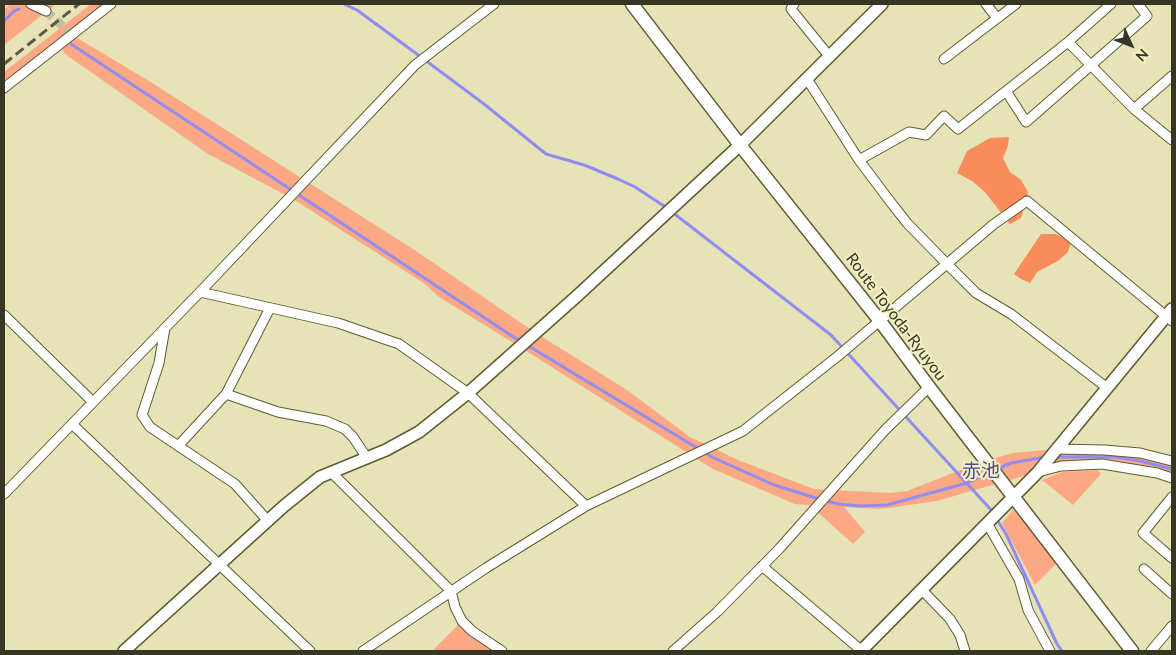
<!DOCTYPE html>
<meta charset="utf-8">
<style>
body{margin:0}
#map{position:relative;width:1176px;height:655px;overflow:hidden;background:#e6e3b6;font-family:Lato,sans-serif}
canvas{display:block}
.frame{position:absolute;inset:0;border:5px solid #373524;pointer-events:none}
.north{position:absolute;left:1106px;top:20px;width:50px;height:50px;-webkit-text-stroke:4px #f3f0c3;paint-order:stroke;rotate:133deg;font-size:14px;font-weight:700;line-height:20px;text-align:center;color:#373524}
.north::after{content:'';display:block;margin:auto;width:18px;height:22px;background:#373524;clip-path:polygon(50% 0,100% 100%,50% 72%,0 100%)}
</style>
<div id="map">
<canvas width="1176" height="655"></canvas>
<div class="frame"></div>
<div class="north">N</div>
</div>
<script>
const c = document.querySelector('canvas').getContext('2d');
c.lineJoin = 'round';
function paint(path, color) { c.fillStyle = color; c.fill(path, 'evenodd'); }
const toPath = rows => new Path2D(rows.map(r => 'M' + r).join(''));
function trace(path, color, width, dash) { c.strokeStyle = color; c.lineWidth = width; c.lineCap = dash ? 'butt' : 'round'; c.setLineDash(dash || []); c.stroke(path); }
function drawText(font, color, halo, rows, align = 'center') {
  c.font = font + ' Lato,"Noto Sans JP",sans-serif'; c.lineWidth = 4; c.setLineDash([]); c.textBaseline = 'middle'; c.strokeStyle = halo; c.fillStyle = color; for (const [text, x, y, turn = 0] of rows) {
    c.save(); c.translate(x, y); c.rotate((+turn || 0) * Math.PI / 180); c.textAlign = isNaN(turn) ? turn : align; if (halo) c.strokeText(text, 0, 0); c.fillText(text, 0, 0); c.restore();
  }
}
paint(toPath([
 [11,4,56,4,4,45,4,9],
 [91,4,112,4,72,35,149,81,416,251,536,333,627,390,690,437,738,460,814,489,890,493,907,491,981,462,1013,453,1056,449,1132,452,1172,462,1172,481,1132,469,1069,466,1044,470,937,501,881,509,844,507,865,532,853,544,814,509,817,506,795,504,713,469,520,347,439,297,425,284,293,199,208,154,65,54,60,45,4,89,4,72],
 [1098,470,1101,474,1073,505,1042,480,1062,472],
 [1013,510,1022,517,1056,564,1035,585,1002,523],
 [462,621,495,647,491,651,436,651,434,649]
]), '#fca884');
paint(toPath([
 [1009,137,1008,146,1003,158,1010,172,1021,180,1028,192,1021,218,1010,224,984,191,972,181,957,173,967,151,990,138],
 [1041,234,1056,234,1071,242,1068,252,1058,261,1037,272,1030,283,1021,279,1014,274]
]), '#fa8b5a');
trace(toPath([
 [344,4,357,10,421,57,484,104,546,154,584,165,618,179,635,187,667,208],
 [4,21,14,11,19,9],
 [71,44,512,336,712,457,774,485,819,499,838,504,860,506,887,505,967,483,991,472],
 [672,212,831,335,993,512],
 [1055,457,1116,457,1140,461,1172,469],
 [997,469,1011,463,1046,457],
 [996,518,1006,534,1057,644,1062,651]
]), '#918cf4', 3);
trace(toPath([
 [46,11,71,34]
]), '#c3c099', 9, [9, 4.5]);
const minor = toPath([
 [31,4,46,11],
 [794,4,791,9,829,56],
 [986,4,997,18],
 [1068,42,1134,109,1172,140],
 [944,59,1016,4],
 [807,79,859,160,889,200,907,223,946,263,976,293,1011,314,1106,387],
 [4,88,111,4],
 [1006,91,1026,122,1147,16,1138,4],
 [1134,109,1172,76],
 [859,160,909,132,926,135,944,116,958,129,1068,42,1111,4],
 [200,292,338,323,399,344,468,393,586,506],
 [4,315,93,402],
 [165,328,159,363,142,415,150,427,235,484,268,521],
 [226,394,278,412,326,421,345,429,353,437,367,458],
 [72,424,310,651],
 [178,446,226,394,270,308],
 [1056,449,1104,450,1140,453,1172,461],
 [331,472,451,591,455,607,462,621,472,631,502,651],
 [1038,472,1061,466,1102,464,1157,473,1172,478],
 [4,494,200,292,415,65,494,4],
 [1172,497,1143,533,1172,558],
 [987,523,1019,579,1028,610,1050,651],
 [762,566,862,651],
 [1144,569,1172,594],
 [923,591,950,619,960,635,965,651],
 [363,651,486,568,586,506,743,431,838,356,994,224,1027,201,1172,321],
 [673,651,717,612,779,549,885,430,929,387],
 [1151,651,1172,626]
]);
const tertiary = toPath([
 [124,651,284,506,320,477,386,450,419,432,468,393,577,296,740,145,882,4],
 [861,651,1038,472,1172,309]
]);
const secondary = toPath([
 [632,4,740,145,880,321,929,387,1132,651]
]);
trace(minor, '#5f5b33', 11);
trace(tertiary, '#5f5b33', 14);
trace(secondary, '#5f5b33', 15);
trace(minor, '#fff', 9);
trace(tertiary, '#fff', 11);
trace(secondary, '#fff', 12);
trace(toPath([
 [4,64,79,4]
]), '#5d5a43', 3, [10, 5]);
drawText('16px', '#373524', '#f3f0c3', [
 ["Route Toyoda-Ryuyou",896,317,53]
]);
drawText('19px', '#4f4c8a', '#f3f0c3', [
 ["赤池",981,471]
]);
</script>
